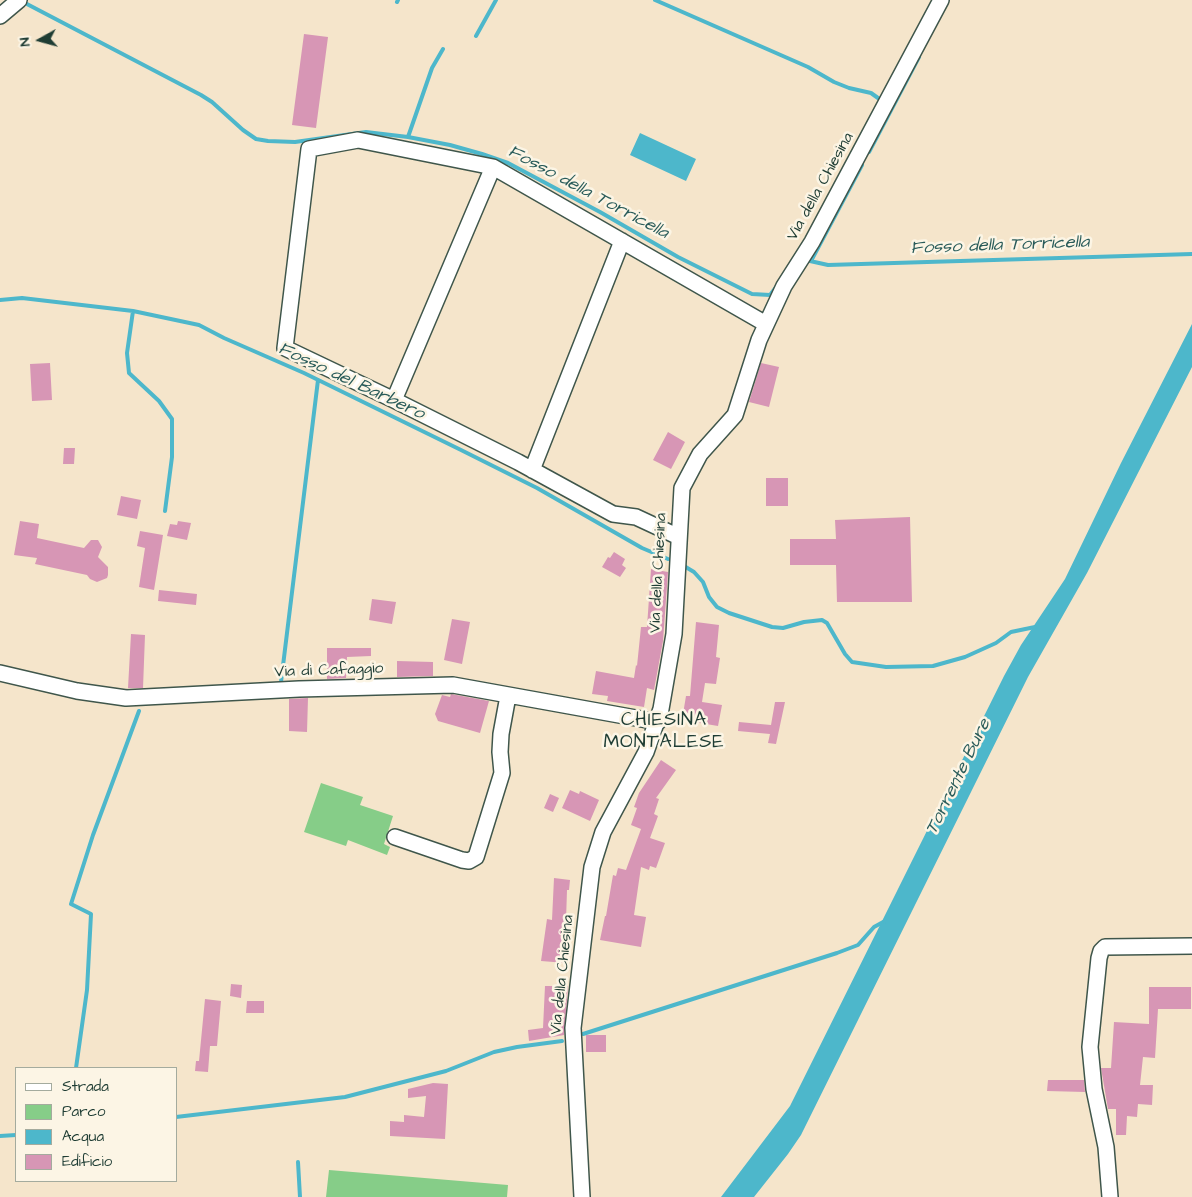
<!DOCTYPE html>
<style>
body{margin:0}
#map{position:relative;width:1192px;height:1197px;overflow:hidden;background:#f5e5cb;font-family:"Architects Daughter",sans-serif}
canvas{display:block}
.legend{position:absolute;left:15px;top:1067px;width:162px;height:115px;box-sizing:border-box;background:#fcf5e5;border:1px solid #a4ab9e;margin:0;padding:6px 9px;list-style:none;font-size:15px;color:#1f3d34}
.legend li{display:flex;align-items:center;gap:10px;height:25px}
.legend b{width:25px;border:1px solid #a4ab9e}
.north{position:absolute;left:15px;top:15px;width:50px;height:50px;-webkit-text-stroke:4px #fcf5e5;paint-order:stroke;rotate:263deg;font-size:14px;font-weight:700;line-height:20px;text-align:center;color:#1f3d34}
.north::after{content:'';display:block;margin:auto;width:18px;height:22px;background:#1f3d34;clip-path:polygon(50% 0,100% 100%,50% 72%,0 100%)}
</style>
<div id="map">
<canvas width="1192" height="1197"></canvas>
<ul class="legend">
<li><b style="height:6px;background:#fff"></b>Strada</li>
<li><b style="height:14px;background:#86cd88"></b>Parco</li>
<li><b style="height:14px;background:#4db7cb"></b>Acqua</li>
<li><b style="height:14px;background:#d796b5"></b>Edificio</li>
</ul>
<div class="north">N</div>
</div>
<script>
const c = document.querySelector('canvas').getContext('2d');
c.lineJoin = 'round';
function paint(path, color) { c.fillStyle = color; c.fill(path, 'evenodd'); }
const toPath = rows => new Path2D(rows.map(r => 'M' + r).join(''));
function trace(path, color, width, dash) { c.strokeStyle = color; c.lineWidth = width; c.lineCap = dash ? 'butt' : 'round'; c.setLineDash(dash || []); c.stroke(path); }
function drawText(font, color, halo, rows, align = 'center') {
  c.font = font + ' "Architects Daughter",sans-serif'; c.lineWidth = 5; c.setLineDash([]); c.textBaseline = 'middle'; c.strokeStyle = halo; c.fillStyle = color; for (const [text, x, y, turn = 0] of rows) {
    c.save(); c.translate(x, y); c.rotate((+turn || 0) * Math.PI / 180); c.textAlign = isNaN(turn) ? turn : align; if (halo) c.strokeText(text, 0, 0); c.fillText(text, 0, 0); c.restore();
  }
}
paint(toPath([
 [321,783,363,797,360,805,393,816,384,844,390,847,387,855,348,840,346,846,304,832],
 [329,1170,508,1185,507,1197,326,1197]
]), '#86cd88');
paint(toPath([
 [640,133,696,159,686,181,630,155],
 [1192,324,1192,367,1087,573,1028,677,801,1135,788,1154,754,1197,721,1197,790,1106,1004,676,1021,645,1065,579,1121,463]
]), '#4db7cb');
trace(toPath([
 [655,0,808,67,834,82,849,88,871,93,878,98],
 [397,2,398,0],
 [25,3,201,95,212,102,243,130,256,139,268,141,295,142,366,132,408,137,450,145,482,154,508,163,600,212,678,257,752,294,770,295,777,286],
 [476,36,496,0],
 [408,137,432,68,443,49],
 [869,152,919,57],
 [810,261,828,265,1192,254],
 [811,261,862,165],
 [0,300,22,298,133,311,199,325,224,338,304,373,461,450,537,488,642,548,668,559],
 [133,311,127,353,129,373,159,401,172,419,172,457,165,511],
 [684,566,694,572,703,582,709,597,717,607,729,613,772,627,783,628,804,622,822,620,827,623,845,654,852,662,886,667,933,666,965,657,996,643,1011,632,1035,627],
 [281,682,318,380],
 [583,1034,837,953,858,945,874,927,885,921],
 [76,1068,87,990,91,914,71,904,93,835,139,711],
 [176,1117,345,1097,446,1071,494,1052,517,1047,562,1041],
 [0,1136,16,1135],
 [298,1162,300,1197]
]), '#4db7cb', 4);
paint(toPath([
 [304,34,328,37,316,128,292,125],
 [50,363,52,400,32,401,30,364],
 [761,363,779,367,769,407,749,402],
 [668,432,685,442,671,469,653,460],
 [64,448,75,448,74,464,63,464],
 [766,478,788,478,788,506,766,506],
 [121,496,141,500,137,519,117,515],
 [910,517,912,602,837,602,836,565,790,565,790,539,836,539,835,520],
 [20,521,39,524,37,538,84,548,91,540,98,540,102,547,98,557,108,567,108,575,107,578,97,582,90,579,87,575,35,564,37,558,14,555],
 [178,521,191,523,187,540,167,536,170,524,177,525],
 [140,531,163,535,154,590,139,587,145,548,137,546],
 [614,552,625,559,622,565,626,568,620,577,602,567,608,557,610,558],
 [651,569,668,572,663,641,654,690,647,688,644,707,607,701,608,696,592,694,596,671,634,678,636,665,637,666,641,627,647,627],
 [159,590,197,594,196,605,158,601],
 [372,599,396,602,392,624,369,620],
 [452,619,470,622,462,664,444,660],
 [696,622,719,625,716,657,720,658,716,684,705,683,702,702,722,705,718,726,682,720,686,696,690,696],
 [131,634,145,635,143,688,128,688],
 [327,648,371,648,371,656,347,657,346,678,327,679],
 [397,661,433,662,433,676,397,677],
 [451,694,489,701,480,733,438,721,435,714,442,695,450,697],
 [308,698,307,732,289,731,289,699],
 [775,702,785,702,776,744,768,743,770,734,738,731,739,722,771,725],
 [661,760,676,770,656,798,659,799,654,814,658,816,650,838,665,843,656,868,650,866,649,870,641,867,634,915,646,917,641,947,600,940,605,916,606,916,613,875,616,876,618,868,626,870,641,829,631,825,637,808,634,807,639,793],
 [570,790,579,794,580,791,599,800,590,821,562,808],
 [550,794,559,798,553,812,544,808],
 [554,878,570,880,569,890,567,890,566,921,567,921,565,949,568,949,566,963,541,961,547,919,552,920],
 [231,984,242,985,241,998,230,996],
 [545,986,568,986,564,1035,529,1041,528,1030,543,1028],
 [1149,987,1191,987,1191,1009,1158,1009,1155,1058,1143,1057,1140,1085,1153,1085,1152,1105,1138,1104,1137,1117,1127,1116,1126,1135,1116,1135,1116,1109,1108,1109,1101,1068,1111,1068,1114,1022,1149,1024],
 [205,999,221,1001,217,1046,210,1046,208,1072,195,1071,196,1061,199,1061],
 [247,1001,264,1001,264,1013,246,1013],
 [586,1035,606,1035,606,1052,586,1052],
 [1048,1080,1084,1080,1085,1092,1047,1091],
 [433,1083,448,1084,445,1139,390,1136,390,1121,404,1122,404,1115,424,1117,426,1096,408,1098,408,1089]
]), '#d796b5');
const minor = toPath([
 [0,16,19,0],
 [394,400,493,167],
 [532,470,622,241],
 [679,537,636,517,613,514,518,462,394,400,285,348,309,149,358,140,493,167,766,324],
 [0,673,77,691,126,698,299,689,453,685,658,722],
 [395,837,462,860,469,861,476,857,502,773,500,752,501,734,508,696],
 [582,1197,573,1028,592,867,603,832,646,752,661,709,674,634,682,488,700,454,735,415,759,340,784,286,812,242,941,0],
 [1110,1197,1106,1147,1094,1089,1090,1047,1099,958,1101,951,1105,947,1192,946]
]);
trace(minor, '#3f564b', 18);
trace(minor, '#fff', 15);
drawText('16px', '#1f3d34', '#fcf5e5', [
 ["Via della Chiesina",821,187,-61],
 ["Via della Chiesina",659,573,-87],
 ["Via di Cafaggio",329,671,-2],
 ["Via della Chiesina",563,975,-84]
]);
drawText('italic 18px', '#2a5c5a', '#fcf5e5', [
 ["Fosso della Torricella",588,193,28],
 ["Fosso della Torricella",1000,246,-2],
 ["Fosso del Barbero",351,382,25],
 ["Torrente Bure",959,777,-64]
]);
c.letterSpacing = '1px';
drawText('19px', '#1f3d34', '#fcf5e5', [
 ["CHIESINA",664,721],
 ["MONTALESE",664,743]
]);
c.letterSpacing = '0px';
</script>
